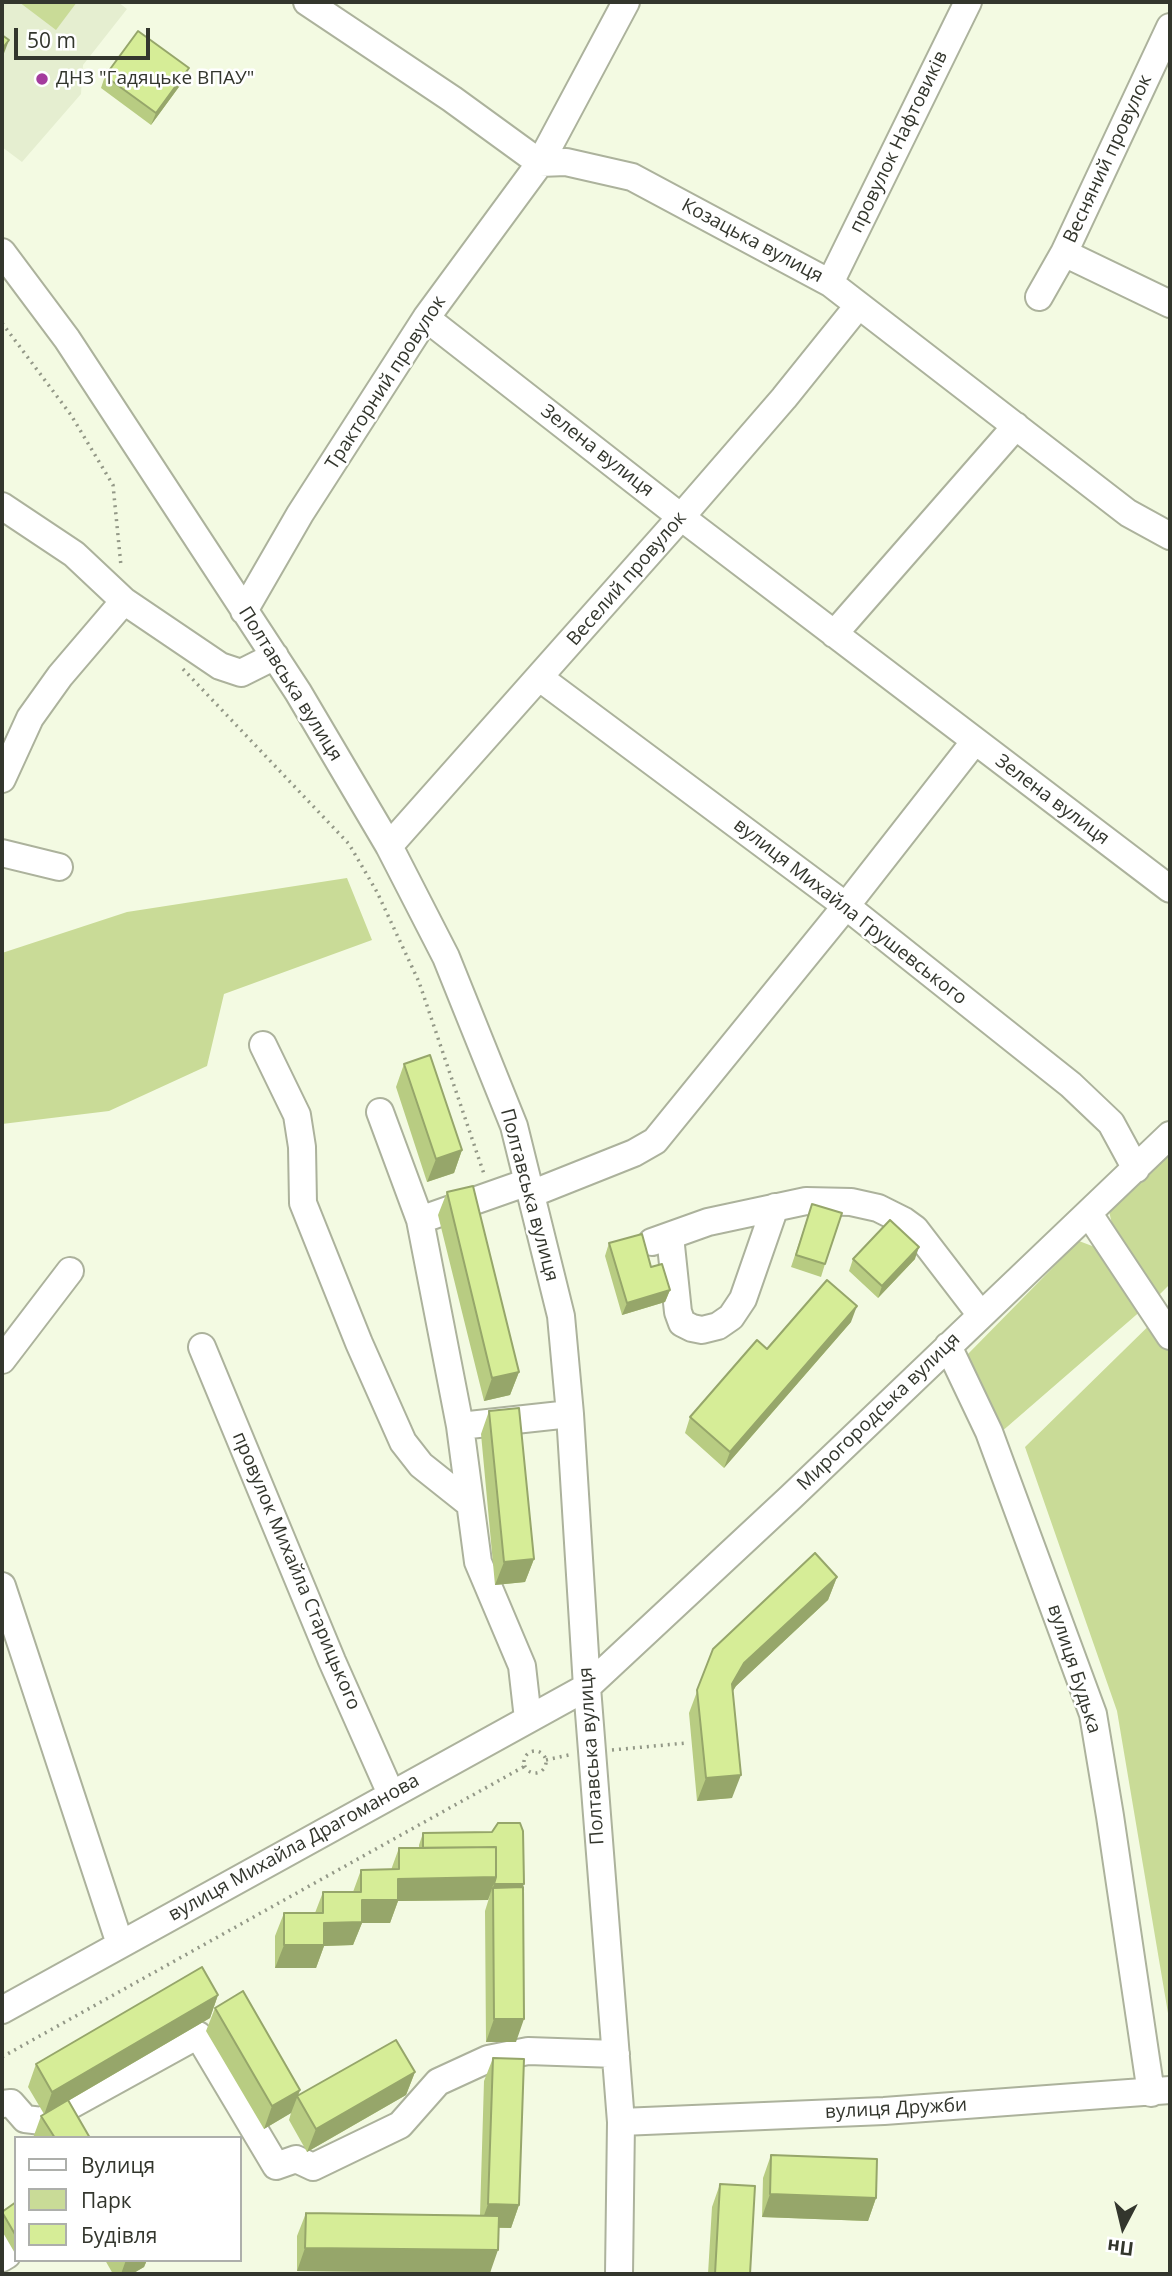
<!DOCTYPE html>
<meta charset="utf-8">
<style>
body{margin:0}
#map{position:relative;width:1172px;height:2276px;overflow:hidden;background:#f3fae2;font-family:"Open Sans",sans-serif}
canvas{display:block}
.frame{position:absolute;inset:0;border:4px solid #33362d;pointer-events:none}
.legend{position:absolute;left:14px;top:2136px;width:228px;height:126px;box-sizing:border-box;background:#fff;border:2px solid #adafab;margin:0;padding:9px 12px;list-style:none;font-size:21px;color:#33362d}
.legend li{display:flex;align-items:center;gap:14px;height:35px}
.legend b{width:35px;border:2px solid #adafab}
.north{position:absolute;left:1088px;top:2192px;width:70px;height:70px;-webkit-text-stroke:5px #fff;paint-order:stroke;rotate:187deg;font-size:19px;font-weight:700;line-height:28px;text-align:center;color:#33362d}
.north::after{content:'';display:block;margin:auto;width:24px;height:32px;background:#33362d;clip-path:polygon(50% 0,100% 100%,50% 72%,0 100%)}
.scale{position:absolute;left:14px;top:28px;width:136px;height:32px;box-sizing:border-box;border:4px solid #33362d;border-top:0;padding-left:9px;font-size:21px;line-height:24px;white-space:nowrap;color:#33362d;-webkit-text-stroke:5px #fff;paint-order:stroke}
</style>
<div id="map">
<canvas width="1172" height="2276"></canvas>
<div class="frame"></div>
<ul class="legend">
<li><b style="height:9px;background:#fff"></b>Вулиця</li>
<li><b style="height:19px;background:#c9db97"></b>Парк</li>
<li><b style="height:19px;background:#d6ed97"></b>Будівля</li>
</ul>
<div class="north">Пн</div>
<div class="scale">50 m</div>
</div>
<script>
const c = document.querySelector('canvas').getContext('2d');
c.lineJoin = 'round';
function paint(path, color) { c.fillStyle = color; c.fill(path, 'evenodd'); }
const toPath = rows => new Path2D(rows.map(r => 'M' + r).join(''));
function trace(path, color, width, dash) { c.strokeStyle = color; c.lineWidth = width; c.lineCap = dash ? 'butt' : 'round'; c.setLineDash(dash || []); c.stroke(path); }
function drawText(font, color, halo, rows, align = 'center') {
  c.font = font + ' "Open Sans",sans-serif'; c.lineWidth = 5; c.setLineDash([]); c.textBaseline = 'middle'; c.strokeStyle = halo; c.fillStyle = color; for (const [text, x, y, turn = 0] of rows) {
    c.save(); c.translate(x, y); c.rotate((+turn || 0) * Math.PI / 180); c.textAlign = isNaN(turn) ? turn : align; if (halo) c.strokeText(text, 0, 0); c.fillText(text, 0, 0); c.restore();
  }
}
paint(toPath([
 [2,2,118,2,127,9,83,65,81,94,22,162,2,147]
]), '#e5eed0');
paint(toPath([
 [19,2,77,2,56,30],
 [347,878,372,940,224,994,207,1066,109,1111,2,1124,2,953,127,912],
 [1170,1150,1170,1284,1158,1296,1114,1233,1109,1211],
 [1079,1241,1100,1249,1143,1309,1000,1433,966,1356],
 [1170,1305,1170,2025,1117,1711,1025,1447]
]), '#c9db97');
const minor = toPath([
 [307,2,452,99,540,163,566,162,632,177,830,283,1128,513,1170,536],
 [1170,27,1064,253,1170,304],
 [2,252,67,339,298,692,389,846,446,957,514,1126,561,1316,570,1414,587,1687,621,2122,619,2274],
 [830,283,968,2],
 [1039,297,1064,253],
 [426,318,681,517,1170,889],
 [2,506,74,554,124,601,220,666,241,673,275,656],
 [244,611,300,514,426,318,540,163,626,2],
 [834,634,1016,426],
 [540,678,846,906,1071,1085,1111,1123,1136,1169],
 [2,779,30,718,60,676,124,601],
 [389,846,681,517,784,398,858,306],
 [2,853,59,867],
 [263,1045,297,1115,302,1147,303,1203,359,1343,403,1442,421,1465,470,1504],
 [380,1112,420,1220],
 [531,1194,634,1153,655,1141,846,906,975,741],
 [1089,1214,1170,1336],
 [670,1236,678,1312,682,1323,692,1328,702,1330,718,1326,731,1317,743,1299,775,1207],
 [652,1242,708,1222,806,1201,851,1202,878,1208,904,1221,915,1229,981,1315],
 [948,1346,989,1432,1093,1714,1110,1816,1151,2093],
 [202,1347,332,1661,391,1794],
 [2,1360,70,1271],
 [460,1426,420,1220,528,1182],
 [2,1586,120,1944],
 [528,1719,522,1666,478,1562,460,1426,570,1414],
 [2,2010,587,1687,791,1497,1170,1135],
 [2,2104,11,2103,25,2119,42,2121,198,2035,276,2166,296,2159,313,2167,400,2125,438,2082,488,2059,528,2051,616,2054],
 [621,2122,884,2111,1170,2090],
 [2,2247,7,2255,2,2258]
]);
trace(minor, '#acb29c', 30);
trace(toPath([
 [2,323,71,415,113,485,121,566],
 [183,669,349,844,377,892,419,982,485,1177],
 [612,1750,686,1743],
 '524 1762a11 11 0 1 1 22 0a11 11 0 1 1-22 0Z',
 [546,1760,573,1754],
 [2,2057,525,1766]
]), '#939887', 3.5, [2, 5]);
trace(minor, '#fff', 26);
paint(toPath([
 [189,68,184,80,151,125,101,88,105,76],
 [404,1064,462,1150,454,1173,427,1182,396,1087],
 [447,1192,519,1372,510,1395,484,1401,438,1215],
 [808,1216,825,1264,821,1277,791,1267],
 [609,1243,651,1267,670,1290,665,1302,622,1315,605,1256],
 [853,1259,915,1259,878,1298,849,1271],
 [851,1322,724,1468,685,1433,690,1417,767,1349],
 [489,1411,534,1559,525,1582,495,1585,481,1434],
 [837,1577,828,1600,736,1686,733,1691,732,1798,697,1801,689,1713,713,1649],
 [423,1833,522,1887,516,2042,486,2042,485,1911,490,1895,488,1900,398,1901,390,1923,362,1923,353,1945,324,1946,316,1968,275,1968,275,1936,284,1913,315,1913,323,1892,353,1892,361,1870,391,1870,399,1848,419,1848,419,1845],
 [218,1995,210,2018,68,2101,90,2138,33,2138,41,2116,44,2114,28,2087,36,2064],
 [215,2008,300,2090,298,2096,415,2072,406,2095,307,2152,289,2120,291,2113,264,2129,206,2031],
 [493,2058,519,2205,511,2228,499,2228,490,2273,297,2271,297,2236,306,2213,480,2215,484,2081],
 [771,2155,876,2198,868,2221,762,2217,763,2178],
 [720,2184,750,2274,708,2274,712,2207],
 [16,2202,16,2255,2,2231,2,2211],
 [105,2260,147,2260,144,2267,132,2274,113,2274]
]), '#b8cc82');
paint(toPath([
 [9,40,3,56,2,58,2,49],
 [189,68,184,80,151,125,156,113],
 [462,1150,454,1173,427,1182,436,1159],
 [919,1247,915,1259,878,1298,882,1286],
 [670,1290,665,1302,622,1315,627,1303],
 [857,1306,851,1322,724,1468,730,1452],
 [519,1372,510,1395,484,1401,492,1378],
 [534,1559,525,1582,495,1585,504,1562],
 [837,1577,828,1600,736,1686,723,1707,732,1684,744,1663],
 [741,1775,732,1798,697,1801,706,1778],
 [496,1877,488,1900,398,1901,390,1923,362,1923,353,1945,324,1946,316,1968,275,1968,284,1945,324,1923,398,1879],
 [494,1884,524,1884,519,1896,493,1888,490,1896],
 [218,1995,210,2018,44,2115,52,2092],
 [494,2019,524,2019,516,2042,486,2042],
 [415,2072,406,2095,307,2152,316,2129],
 [300,2090,291,2113,264,2129,272,2106],
 [770,2194,876,2198,868,2221,762,2217],
 [488,2204,519,2205,511,2228,480,2227],
 [305,2248,498,2250,490,2273,297,2271],
 [126,2260,147,2260,144,2267,132,2274,121,2274]
]), '#96a66a');
const building = toPath([
 [138,31,189,68,156,113,105,76,138,31],
 [2,35,9,40,2,49,2,35],
 [430,1055,462,1150,436,1159,404,1064,430,1055],
 [473,1186,519,1372,492,1378,447,1192,473,1186],
 [812,1204,842,1213,825,1264,796,1255,812,1204],
 [890,1220,919,1247,882,1286,853,1259,890,1220],
 [642,1234,651,1267,662,1264,670,1290,627,1303,609,1243,642,1234],
 [827,1280,857,1306,730,1452,690,1417,757,1340,767,1349,827,1280],
 [519,1408,534,1559,504,1562,489,1411,519,1408],
 [815,1553,837,1577,744,1663,732,1684,741,1775,706,1778,697,1690,713,1649,815,1553],
 [498,1823,520,1823,523,1831,524,1884,494,1884,496,1877,496,1847,423,1848,423,1833,492,1832,498,1823],
 [496,1847,496,1877,398,1879,398,1900,362,1900,362,1922,324,1923,324,1945,284,1945,284,1913,323,1913,323,1892,361,1892,361,1870,399,1869,399,1848,496,1847],
 [523,1887,524,2019,494,2019,493,1888,523,1887],
 [202,1967,218,1995,52,2092,36,2064,202,1967],
 [243,1991,300,2090,272,2106,215,2008,243,1991],
 [396,2040,415,2072,316,2129,297,2096,396,2040],
 [493,2058,524,2059,519,2205,488,2204,493,2058],
 [68,2100,90,2138,55,2138,41,2116,68,2100],
 [771,2155,877,2159,876,2198,770,2194,771,2155],
 [720,2184,755,2186,750,2274,715,2274,720,2184],
 [16,2202,16,2236,2,2212,16,2202],
 [306,2213,499,2216,498,2250,305,2248,306,2213]
]);
paint(building, '#d6ed97');
trace(building, '#96a66a', 2);
for (const [x, y, r, color] of [
 [42,79,7,"#a43b9d"]
]) { const dot = new Path2D(); dot.arc(x, y, r, 0, 2 * Math.PI); c.fillStyle = color; c.fill(dot); trace(dot, '#fff', 2.5); }
drawText('19px', '#33362d', '#fff', [
 ["ДНЗ \"Гадяцьке ВПАУ\"",56,79]
], 'left');
drawText('19px', '#33362d', '#fff', [
 ["провулок Нафтовиків",899,142,-64],
 ["Весняний провулок",1108,159,-65],
 ["Козацька вулиця",752,241,28],
 ["Тракторний провулок",386,383,-57],
 ["Зелена вулиця",597,451,38],
 ["Веселий провулок",627,579,-49],
 ["Полтавська вулиця",290,684,58],
 ["Зелена вулиця",1052,800,37],
 ["вулиця Михайла Грушевського",850,912,38],
 ["Полтавська вулиця",529,1195,75],
 ["Мирогородська вулиця",879,1412,-44],
 ["провулок Михайла Старицького",296,1571,67],
 ["вулиця Будька",1074,1669,72],
 ["Полтавська вулиця",592,1756,-94],
 ["вулиця Михайла Драгоманова",294,1848,-29],
 ["вулиця Дружби",896,2109,-3]
]);
</script>
